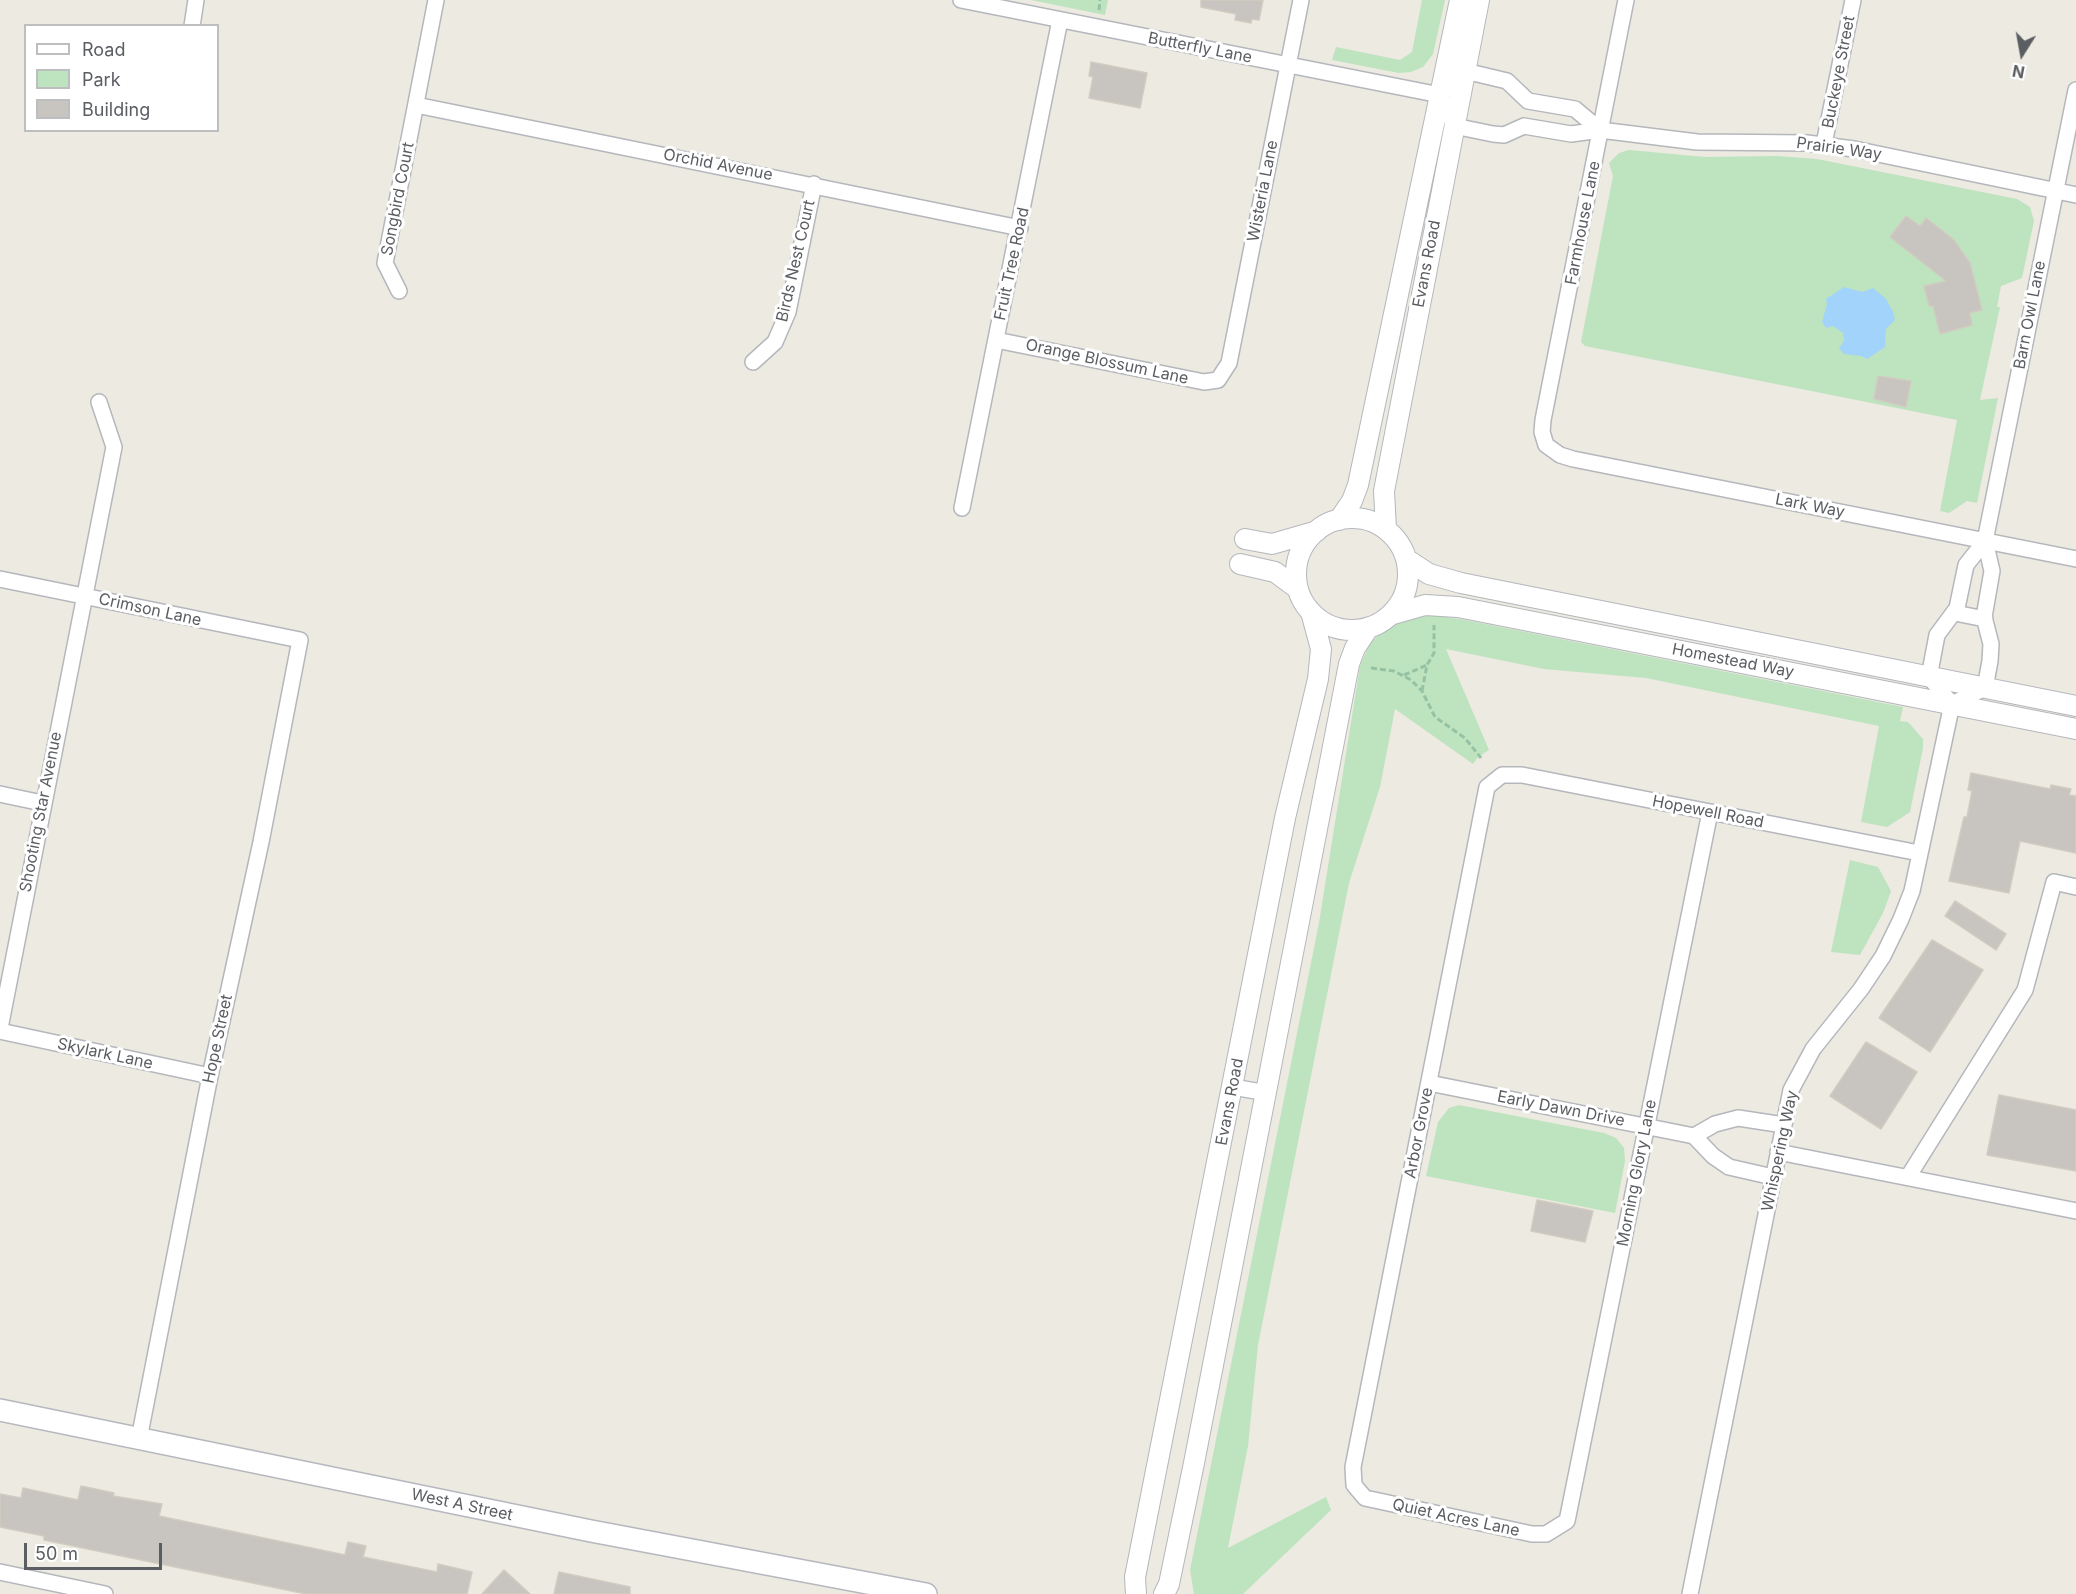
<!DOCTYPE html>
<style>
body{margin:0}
#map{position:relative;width:2076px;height:1594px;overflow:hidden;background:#eceae1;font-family:Inter,sans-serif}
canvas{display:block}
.legend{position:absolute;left:24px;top:24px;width:195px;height:108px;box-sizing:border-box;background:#fff;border:2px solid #bdbec0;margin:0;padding:8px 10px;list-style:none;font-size:18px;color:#5a5d62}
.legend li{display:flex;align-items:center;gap:12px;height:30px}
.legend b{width:30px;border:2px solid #bdbec0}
.north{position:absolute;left:1992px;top:24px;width:60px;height:60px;-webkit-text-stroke:4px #fff;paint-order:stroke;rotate:191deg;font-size:16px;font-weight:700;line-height:24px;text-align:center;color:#5a5d62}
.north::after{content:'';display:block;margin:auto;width:21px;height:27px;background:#5a5d62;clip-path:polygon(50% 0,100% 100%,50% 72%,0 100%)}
.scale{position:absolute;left:24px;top:1543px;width:138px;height:27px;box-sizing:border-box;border:3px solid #5a5d62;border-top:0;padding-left:8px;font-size:18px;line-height:21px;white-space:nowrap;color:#5a5d62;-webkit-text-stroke:4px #fff;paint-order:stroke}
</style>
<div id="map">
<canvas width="2076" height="1594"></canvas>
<ul class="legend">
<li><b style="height:8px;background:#fff"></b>Road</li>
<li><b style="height:16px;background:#bee3bf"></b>Park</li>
<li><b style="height:16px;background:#c8c4bf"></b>Building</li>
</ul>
<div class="north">N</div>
<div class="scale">50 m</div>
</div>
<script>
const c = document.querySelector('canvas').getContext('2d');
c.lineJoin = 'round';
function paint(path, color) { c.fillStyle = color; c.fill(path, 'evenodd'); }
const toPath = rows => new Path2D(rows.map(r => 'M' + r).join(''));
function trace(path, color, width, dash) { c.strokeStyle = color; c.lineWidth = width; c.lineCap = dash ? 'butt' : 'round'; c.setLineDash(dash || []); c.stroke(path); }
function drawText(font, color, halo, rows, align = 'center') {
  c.font = font + ' Inter,sans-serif'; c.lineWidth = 6; c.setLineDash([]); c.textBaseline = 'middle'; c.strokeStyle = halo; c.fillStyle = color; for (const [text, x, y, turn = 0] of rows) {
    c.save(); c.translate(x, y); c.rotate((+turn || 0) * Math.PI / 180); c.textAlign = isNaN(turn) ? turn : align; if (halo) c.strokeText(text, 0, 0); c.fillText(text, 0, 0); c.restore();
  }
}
paint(toPath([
 [1031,0,1108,0,1105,15],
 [1422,0,1445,0,1433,54,1423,67,1411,72,1399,73,1332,60,1336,47,1400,60,1412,52],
 [1629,150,1705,157,1777,156,1817,159,2017,199,2030,207,2034,221,2022,278,2001,286,1997,307,2000,307,1980,400,1998,398,1977,503,1967,501,1949,513,1940,511,1957,420,1585,346,1581,342,1613,176,1609,163,1619,153],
 [1430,615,1460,619,1903,707,1900,721,1908,722,1923,739,1923,748,1910,812,1887,827,1861,822,1879,726,1646,678,1544,669,1446,649,1489,750,1478,757,1473,764,1395,709,1380,787,1349,883,1258,1345,1248,1446,1228,1548,1326,1497,1331,1510,1243,1594,1194,1594,1190,1570,1319,923,1360,666,1369,645,1378,635,1401,621],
 [1850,860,1878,867,1891,891,1883,913,1860,955,1831,952],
 [1459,1105,1604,1133,1616,1138,1624,1148,1625,1161,1615,1213,1426,1176,1438,1122,1449,1108]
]), '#bee3bf');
paint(toPath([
 [1844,287,1862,292,1873,288,1886,299,1893,312,1895,320,1886,329,1885,347,1867,359,1861,356,1844,354,1839,348,1844,341,1843,333,1833,326,1826,328,1822,322,1827,304,1826,299]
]), '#a2d3fb');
const building = toPath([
 [1201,0,1263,0,1259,20,1252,19,1251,23,1235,20,1236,14,1201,7,1201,0],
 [1091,62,1147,73,1140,108,1089,98,1093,77,1089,76,1091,62],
 [1906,216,1920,226,1926,218,1939,228,1954,240,1970,263,1982,310,1970,313,1972,325,1940,334,1933,306,1929,306,1924,286,1946,281,1890,237,1906,216],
 [1878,376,1911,381,1906,407,1874,399,1878,376],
 [1971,773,2050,789,2051,785,2071,789,2069,795,2076,796,2076,853,2020,841,2009,893,1949,881,1964,817,1967,817,1972,791,1968,790,1971,773],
 [1955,901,2006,934,1996,950,1945,916,1955,901],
 [1932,940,1983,970,1930,1052,1879,1018,1932,940],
 [1866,1042,1917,1072,1881,1129,1830,1096,1866,1042],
 [1999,1095,2076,1110,2076,1171,1987,1155,1999,1095],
 [1537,1200,1593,1211,1585,1242,1531,1231,1537,1200],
 [81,1486,114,1493,113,1496,162,1504,159,1516,345,1555,348,1542,366,1546,363,1557,437,1572,438,1564,472,1572,467,1594,306,1594,44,1540,44,1536,0,1527,0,1494,21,1498,23,1488,78,1500,81,1486],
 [504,1570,530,1594,482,1594,504,1570],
 [559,1572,630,1587,630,1594,554,1594,559,1572]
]);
paint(building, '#c8c4bf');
trace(building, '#d1ccc0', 1.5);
const minor = toPath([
 [961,0,1440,95],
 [1626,0,1543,420,1542,432,1546,445,1560,455,1573,459,2076,559],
 [192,26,196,0],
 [1440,95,1454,126,1493,134,1504,135,1524,126,1571,134,1600,130,1697,142,1807,143,1854,149,2076,195],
 [1440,95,1465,71,1507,81,1528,101,1575,109,1600,130],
 [416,105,1020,228],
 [1824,144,1853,0],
 [399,291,385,263,436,0],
 [996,340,1204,382,1218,380,1229,363,1301,0],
 [753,362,775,342,788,312,814,184],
 [962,508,1060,20],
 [0,579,300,640,261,842,210,1076,139,1439],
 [1955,613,1985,619],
 [1952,704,1985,688,1990,661,1991,644,1984,617,1992,571,1985,541,2076,90],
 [1952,704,1929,677,1937,635,1957,608,1966,565,1985,541],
 [0,794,42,803],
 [1710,812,1567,1521,1546,1534,1532,1534,1365,1498,1354,1485,1353,1467,1487,787,1502,775,1522,775,1919,853],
 [0,1028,114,447,99,402],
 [0,1031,210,1076],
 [1429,1083,1694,1136,1713,1156,1729,1167,1773,1177],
 [1233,1087,1267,1093],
 [1694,1136,1715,1124,1738,1118,1784,1125],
 [1778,1152,2076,1211],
 [1908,1177,2025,990,2054,882,2076,887],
 [0,1572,105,1594],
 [1690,1594,1791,1090,1813,1049,1861,989,1883,956,1901,919,1912,891,1952,704]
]);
const tertiary = toPath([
 '1296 574a56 56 0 1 1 112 0a56 56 0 1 1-112 0Z',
 [1339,520,1352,501,1358,485,1460,0],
 [1386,529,1384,491,1479,0],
 [1245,539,1272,544,1317,531],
 [1406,559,1429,574,1461,583,2076,706],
 [1240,564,1275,572,1298,589],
 [1390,615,1425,605,1458,607,2076,729],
 [1136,1594,1135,1577,1285,818,1318,679,1321,649,1311,612],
 [1164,1594,1169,1584,1194,1463,1349,664,1355,648,1369,627]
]);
const secondary = toPath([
 [0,1410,591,1531,926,1594]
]);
trace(minor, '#b4b7bc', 18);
trace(tertiary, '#b4b7bc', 22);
trace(secondary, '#b5b8be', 24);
trace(toPath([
 [1099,10,1100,0],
 [1371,668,1394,671,1411,680,1422,691,1435,717,1465,738,1481,758],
 [1404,675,1427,665],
 [1422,691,1427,665,1434,653,1434,625]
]), '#96c2a4', 3, [6, 3]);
trace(minor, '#fff', 15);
trace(tertiary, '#fff', 20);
trace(secondary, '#fff', 21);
drawText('16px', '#5a5d62', '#fff', [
 ["Butterfly Lane",1200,48,11],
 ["Buckeye Street",1839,72,-79],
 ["Prairie Way",1839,149,8],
 ["Orchid Avenue",718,165,11],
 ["Wisteria Lane",1263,191,-79],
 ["Songbird Court",398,199,-79],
 ["Farmhouse Lane",1583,223,-79],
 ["Birds Nest Court",796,261,-77],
 ["Fruit Tree Road",1012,264,-78],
 ["Evans Road",1427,264,-79],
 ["Barn Owl Lane",2030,315,-79],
 ["Orange Blossum Lane",1107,362,12],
 ["Lark Way",1810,506,11],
 ["Crimson Lane",150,610,12],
 ["Homestead Way",1733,661,11],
 ["Shooting Star Avenue",41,812,-79],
 ["Hopewell Road",1708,812,11],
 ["Hope Street",218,1039,-78],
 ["Skylark Lane",105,1054,12],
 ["Evans Road",1230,1102,-79],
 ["Early Dawn Drive",1561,1109,11],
 ["Arbor Grove",1419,1133,-79],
 ["Whispering Way",1780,1151,-78],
 ["Morning Glory Lane",1637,1173,-79],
 ["West A Street",462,1505,12],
 ["Quiet Acres Lane",1456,1518,12]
]);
</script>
